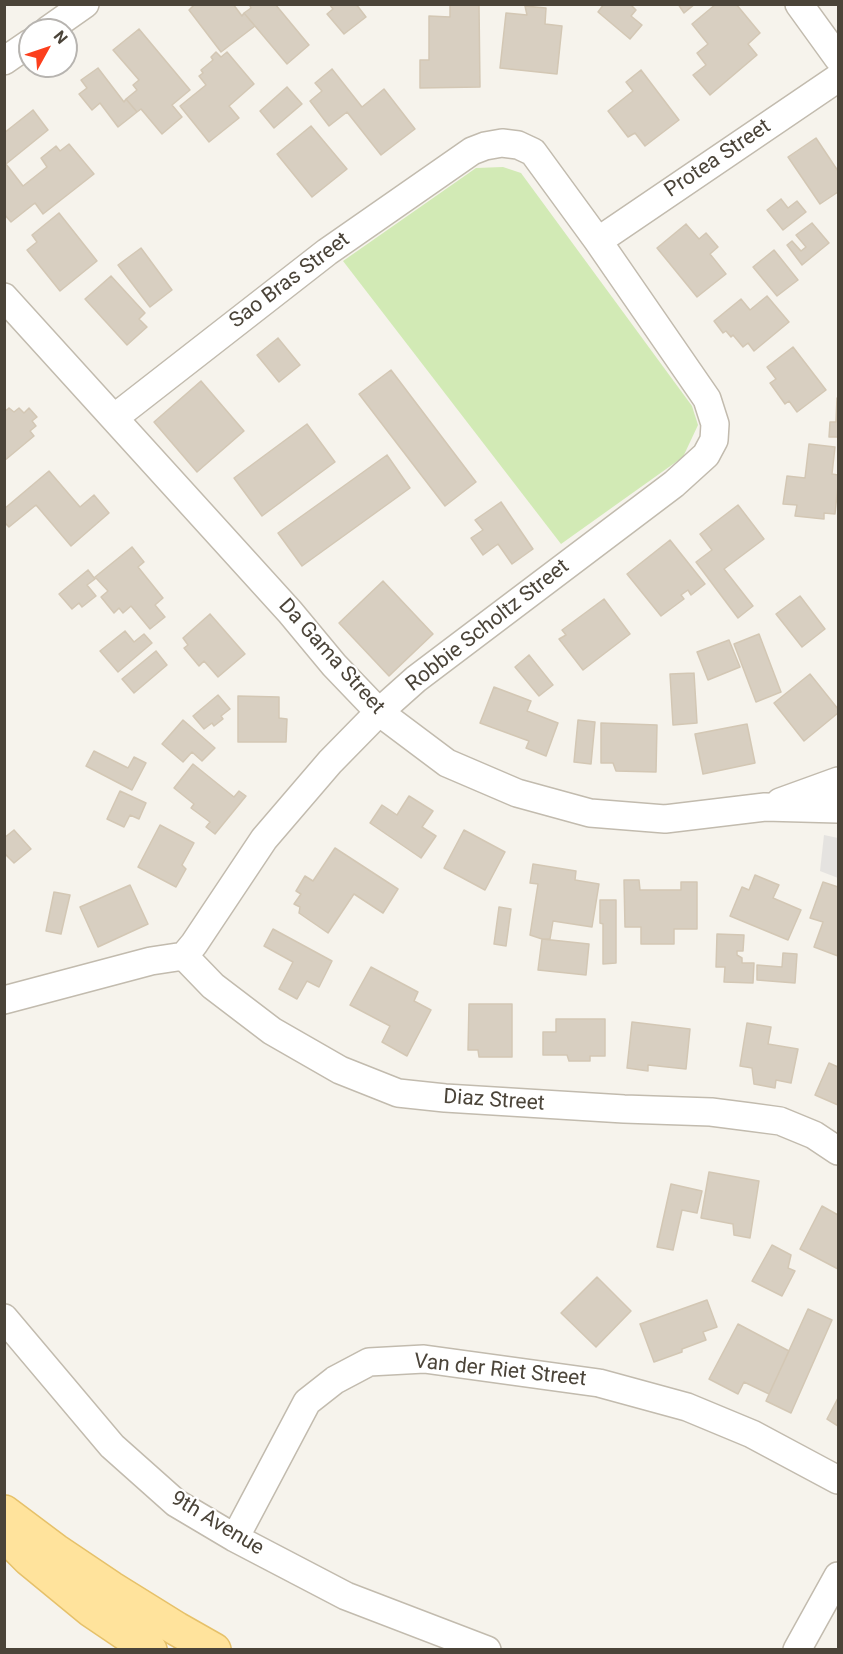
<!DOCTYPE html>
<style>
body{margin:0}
#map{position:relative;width:843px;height:1654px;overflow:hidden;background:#f6f3ec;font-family:Roboto,sans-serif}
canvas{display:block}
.frame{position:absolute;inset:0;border:6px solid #4b4439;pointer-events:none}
.north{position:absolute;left:18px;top:18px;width:60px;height:60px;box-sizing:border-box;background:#fff;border:2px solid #b7b4b0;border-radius:50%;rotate:50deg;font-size:16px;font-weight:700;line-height:24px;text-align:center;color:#4b4439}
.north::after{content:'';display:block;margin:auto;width:21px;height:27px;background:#fc3f1d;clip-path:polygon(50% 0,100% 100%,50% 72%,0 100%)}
</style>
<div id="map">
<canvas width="843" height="1654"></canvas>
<div class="frame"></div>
<div class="north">N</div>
</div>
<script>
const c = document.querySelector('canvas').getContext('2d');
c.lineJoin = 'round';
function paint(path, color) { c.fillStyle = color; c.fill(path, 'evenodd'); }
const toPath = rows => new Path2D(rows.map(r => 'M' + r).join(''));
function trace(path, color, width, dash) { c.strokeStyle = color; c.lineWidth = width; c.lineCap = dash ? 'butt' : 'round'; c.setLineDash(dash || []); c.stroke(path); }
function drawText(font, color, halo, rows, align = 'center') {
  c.font = font + ' Roboto,sans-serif'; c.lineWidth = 4.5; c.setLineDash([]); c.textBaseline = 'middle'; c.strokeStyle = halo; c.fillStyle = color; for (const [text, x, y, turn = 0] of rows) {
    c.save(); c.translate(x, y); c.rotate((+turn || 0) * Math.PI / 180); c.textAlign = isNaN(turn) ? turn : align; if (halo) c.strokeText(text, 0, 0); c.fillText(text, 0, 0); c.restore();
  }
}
paint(toPath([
 [503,167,521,173,692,406,698,425,683,457,561,544,343,261,476,168]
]), '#d2eab5');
paint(toPath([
 [824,835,838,838,838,878,820,871]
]), '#e5e3e0');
const building = toPath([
 [195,4,233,4,242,16,244,13,255,26,221,52,189,10,195,4],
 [249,4,275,4,309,45,287,64,244,13,251,8,249,4],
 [329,4,356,4,366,17,344,34,327,14,333,9,329,4],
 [604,4,630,4,636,10,631,16,642,25,630,39,598,12,604,4],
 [678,4,695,4,684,13,678,4],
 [716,4,736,4,760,33,748,44,757,55,710,95,693,75,706,65,697,53,708,44,692,24,716,4],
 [450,5,479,5,480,87,420,88,420,60,429,60,429,16,450,17,450,5],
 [525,6,546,8,545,24,562,26,557,74,500,68,506,13,527,15,525,6],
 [139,29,190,90,172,105,182,117,162,134,141,109,137,112,126,99,137,90,133,85,139,80,113,50,139,29],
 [216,52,221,57,227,52,254,84,229,106,239,118,209,142,180,106,206,85,199,76,203,73,201,70,213,60,211,57,216,52],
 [98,68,124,102,126,99,137,112,118,127,100,103,92,110,79,94,87,88,81,80,98,68],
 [332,69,362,107,384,89,415,129,381,155,347,112,329,126,310,101,322,91,315,83,332,69],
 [641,70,679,120,645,146,635,133,628,137,608,111,633,91,626,82,641,70],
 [287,87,302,104,274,128,260,111,287,87],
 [33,110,48,130,6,164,23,186,47,167,41,158,56,146,60,151,69,144,94,174,43,214,35,203,11,222,4,214,4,133,33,110],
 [311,126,347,169,312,197,277,154,311,126],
 [816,138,838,171,838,192,820,204,788,157,816,138],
 [781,199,788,208,797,201,806,212,783,230,767,210,781,199],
 [59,213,97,261,60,291,27,250,37,242,32,235,59,213],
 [812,223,829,243,802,265,787,245,792,241,801,251,806,247,796,235,812,223],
 [686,224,699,239,706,233,718,247,710,254,726,274,697,297,657,248,686,224],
 [141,248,172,290,150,307,118,265,141,248],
 [774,250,798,280,777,296,753,267,774,250],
 [111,276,145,313,139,319,147,327,127,345,85,299,111,276],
 [767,296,789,322,754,351,748,343,743,347,733,335,731,337,726,331,723,333,714,321,741,299,750,310,767,296],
 [278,338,300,365,279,382,257,355,278,338],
 [793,347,826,390,797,412,789,401,785,404,770,383,776,379,767,367,793,347],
 [391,370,476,482,445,506,359,394,391,370],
 [201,381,244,431,197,472,154,422,201,381],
 [837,398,838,437,829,437,830,422,836,422,837,398],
 [9,408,14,412,19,408,24,413,29,408,37,417,32,421,36,426,30,431,34,436,4,461,4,412,9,408],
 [307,424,335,462,262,516,234,478,307,424],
 [809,444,835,447,832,474,838,475,838,485,835,514,824,513,824,519,795,516,797,505,783,504,787,476,805,478,809,444],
 [387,455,410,488,302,566,278,533,387,455],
 [49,471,80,507,94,495,109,513,71,546,36,505,9,527,4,522,4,509,49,471],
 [501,502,533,549,512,564,498,544,483,555,471,538,483,530,475,520,501,502],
 [738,505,764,539,724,569,753,606,738,618,696,562,712,550,700,534,738,505],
 [670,540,705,584,691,595,688,590,681,595,684,599,661,616,627,574,670,540],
 [132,547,144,562,138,567,163,598,155,605,165,617,150,629,131,606,123,613,119,608,114,613,101,597,108,591,95,577,132,547],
 [88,570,95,579,87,585,96,596,82,607,79,603,72,609,59,594,88,570],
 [383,581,433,634,389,676,339,623,383,581],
 [800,596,825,629,802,647,776,614,800,596],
 [604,599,630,634,583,670,559,639,566,635,562,630,604,599],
 [210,614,245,654,218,677,204,661,199,666,184,648,188,645,183,638,210,614],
 [125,631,134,642,144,634,152,643,118,672,100,651,125,631],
 [759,634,781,692,756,702,734,644,759,634],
 [729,640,740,667,708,680,697,652,729,640],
 [156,651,167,665,134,693,122,679,156,651],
 [529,655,553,685,539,696,515,667,529,655],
 [694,673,697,723,673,725,670,674,694,673],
 [810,674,838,709,838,713,804,741,774,703,810,674],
 [494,687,531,701,527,711,558,723,546,756,526,748,529,741,480,723,494,687],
 [218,695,230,709,221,716,223,719,214,726,212,723,204,729,193,716,218,695],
 [238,696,279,697,279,718,287,719,286,742,238,742,238,696],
 [183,720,215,748,202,761,192,752,183,762,162,744,183,720],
 [578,720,595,722,591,764,574,762,578,720],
 [601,723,657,725,656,772,616,771,613,763,601,763,601,723],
 [747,724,755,763,703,774,695,734,747,724],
 [94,751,128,768,134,757,146,763,132,790,86,766,94,751],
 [193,764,234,797,239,791,246,796,215,834,206,827,210,822,191,808,194,804,174,788,193,764],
 [120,791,146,803,139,819,130,815,124,827,107,819,120,791],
 [409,796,433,811,422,827,436,836,421,858,370,823,382,805,397,815,409,796],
 [160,825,194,843,182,865,186,869,176,887,138,867,160,825],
 [14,830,31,849,14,863,4,853,4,838,14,830],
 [464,830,505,852,485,890,444,868,464,830],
 [335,848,398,889,383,913,354,894,328,933,299,913,300,907,294,904,301,894,296,891,305,876,313,881,335,848],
 [533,864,576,871,575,880,599,884,592,927,553,921,550,939,542,939,530,935,538,884,530,883,533,864],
 [755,875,779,885,773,898,801,910,788,940,730,916,742,887,749,890,755,875],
 [624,880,639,880,640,890,681,890,681,882,697,882,697,929,674,929,674,944,641,944,641,927,625,927,624,880],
 [823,882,838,887,838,956,814,947,823,922,810,918,823,882],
 [130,885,148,924,98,947,80,907,130,885],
 [54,892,70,895,61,934,46,931,54,892],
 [600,900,616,900,616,963,603,964,603,924,600,923,600,900],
 [499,907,511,909,506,946,494,944,499,907],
 [273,929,332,961,319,987,307,981,297,999,279,989,293,962,264,946,273,929],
 [717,934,744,935,743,951,737,951,737,955,742,958,742,963,754,963,753,983,724,982,725,967,716,967,717,934],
 [542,939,589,944,586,975,538,970,542,939],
 [783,953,797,954,795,983,757,980,757,965,782,967,783,953],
 [371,967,418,992,414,1001,431,1010,407,1056,382,1042,390,1026,350,1005,371,967],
 [469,1004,512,1004,512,1057,479,1057,478,1050,468,1050,469,1004],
 [556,1019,605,1019,605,1056,590,1056,590,1061,569,1061,567,1055,543,1055,543,1032,556,1032,556,1019],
 [632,1022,690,1029,686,1069,648,1065,648,1071,627,1068,632,1022],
 [747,1023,771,1027,768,1044,798,1049,791,1083,776,1080,775,1088,754,1084,752,1068,740,1066,747,1023],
 [829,1063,838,1067,838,1105,815,1095,829,1063],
 [709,1172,759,1181,750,1238,734,1235,733,1224,701,1218,709,1172],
 [671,1184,702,1191,697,1213,682,1210,673,1250,657,1247,671,1184],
 [822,1206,838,1215,838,1269,800,1249,822,1206],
 [772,1245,791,1255,788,1268,795,1271,782,1296,752,1281,772,1245],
 [597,1277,631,1311,596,1347,561,1313,597,1277],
 [707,1300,717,1327,703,1332,706,1340,682,1349,682,1352,654,1362,640,1324,707,1300],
 [808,1309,832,1320,791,1413,766,1401,808,1309],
 [738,1324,789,1351,769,1394,744,1382,738,1394,709,1379,738,1324],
 [838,1398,838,1426,827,1419,838,1398]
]);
paint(building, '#d8cfc1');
trace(building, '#d3c7b4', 1.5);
const minor = toPath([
 [799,4,838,58],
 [48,30,85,4],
 [4,61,30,43],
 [598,241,838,78],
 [4,297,290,612,334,665,379,712,447,763,517,793,590,813,665,819,765,807,838,809],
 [780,802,838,781],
 [184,956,213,986,272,1031,340,1070,398,1093,445,1098,624,1109,711,1112,750,1117,780,1121,814,1135,838,1151],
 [4,1000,151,961,184,956,194,944,264,839,330,762,379,712,416,679,674,484,706,455,714,440,715,424,707,399,598,241,533,152,518,145,502,143,485,146,472,151,327,252,114,418],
 [4,1318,112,1446,176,1503,235,1538,346,1596,487,1650],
 [235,1538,307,1402,335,1380,369,1362,424,1359,599,1383,687,1407,752,1434,838,1480],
 [797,1650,838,1576]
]);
const major = toPath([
 [4,1512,56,1551,111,1588,177,1629,214,1650],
 [4,1534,29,1559,91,1610,150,1650]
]);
trace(minor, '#c2bbae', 30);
trace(major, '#e6c16a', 36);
trace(minor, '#fff', 27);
trace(major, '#ffe39c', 33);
drawText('21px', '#4b4439', '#fff', [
 ["Protea Street",718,159,-34],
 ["Sao Bras Street",290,281,-37],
 ["Robbie Scholtz Street",488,626,-38],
 ["Da Gama Street",331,657,48],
 ["Diaz Street",494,1101,4],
 ["Van der Riet Street",500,1371,6],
 ["9th Avenue",217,1524,31]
]);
</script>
